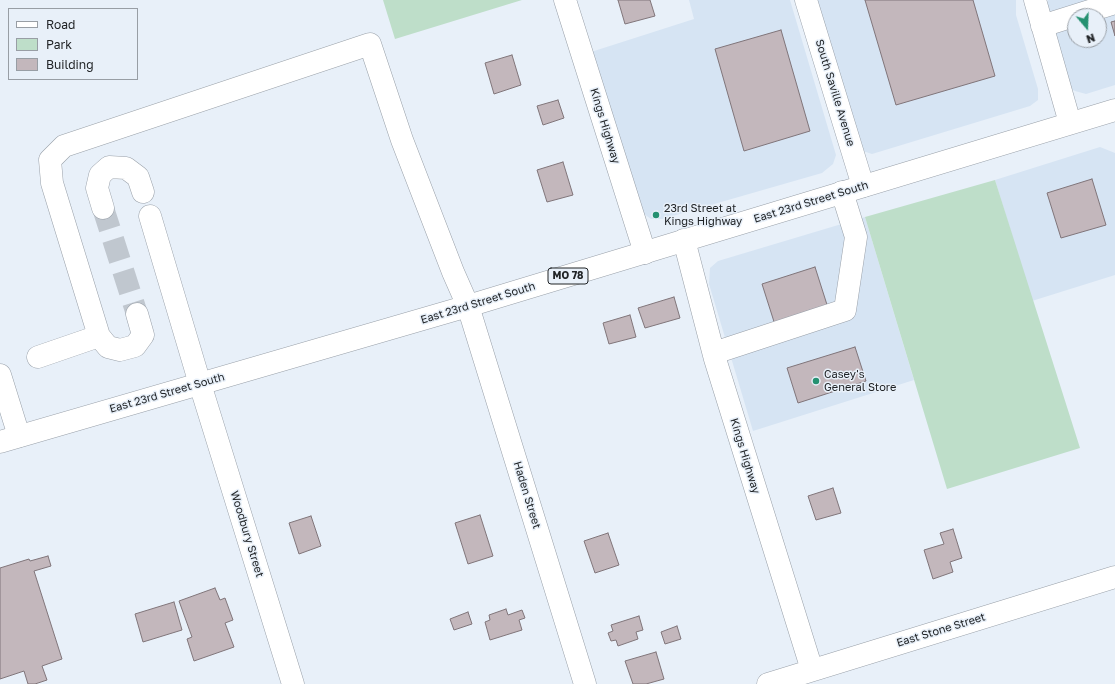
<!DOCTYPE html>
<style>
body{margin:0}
#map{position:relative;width:1115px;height:684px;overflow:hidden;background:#e8f0f9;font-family:"Golos Text",sans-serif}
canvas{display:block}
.legend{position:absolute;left:8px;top:8px;width:130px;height:72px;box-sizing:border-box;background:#e8f0f9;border:1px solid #989ea5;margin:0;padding:5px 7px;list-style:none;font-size:12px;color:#212427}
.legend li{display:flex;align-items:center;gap:8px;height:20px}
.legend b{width:20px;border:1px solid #989ea5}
.north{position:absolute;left:1067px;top:8px;width:40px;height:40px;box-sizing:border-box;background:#e8f0f9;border:1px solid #989ea5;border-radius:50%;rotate:161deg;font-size:11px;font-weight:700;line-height:16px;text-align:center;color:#212427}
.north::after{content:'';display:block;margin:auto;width:14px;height:18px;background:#259171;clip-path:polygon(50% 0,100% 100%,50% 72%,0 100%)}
</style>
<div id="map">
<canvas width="1115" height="684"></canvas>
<ul class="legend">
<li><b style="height:5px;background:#fff"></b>Road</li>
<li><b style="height:11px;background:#bedec9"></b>Park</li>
<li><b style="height:11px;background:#c3b7bc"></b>Building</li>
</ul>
<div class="north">N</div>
</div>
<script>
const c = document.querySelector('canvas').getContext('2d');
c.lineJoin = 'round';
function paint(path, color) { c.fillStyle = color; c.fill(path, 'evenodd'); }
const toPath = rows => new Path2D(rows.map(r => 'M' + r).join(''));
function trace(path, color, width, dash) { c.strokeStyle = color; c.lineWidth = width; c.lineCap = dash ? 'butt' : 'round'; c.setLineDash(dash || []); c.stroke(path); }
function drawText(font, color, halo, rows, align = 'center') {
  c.font = font + ' "Golos Text",sans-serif'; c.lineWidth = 3; c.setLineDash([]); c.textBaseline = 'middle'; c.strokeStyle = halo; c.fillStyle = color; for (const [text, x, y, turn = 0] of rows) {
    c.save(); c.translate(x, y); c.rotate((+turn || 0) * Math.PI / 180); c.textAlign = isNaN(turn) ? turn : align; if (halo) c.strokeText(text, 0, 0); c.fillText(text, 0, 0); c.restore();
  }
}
paint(toPath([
 [689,0,790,0,836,155,833,164,822,173,662,219,651,219,640,211,591,52,694,19],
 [815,0,1016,0,1016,15,1038,89,1038,100,1030,106,872,154,863,151],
 [1048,0,1115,0,1115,85,1086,94,1075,91,1067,86,1047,6],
 [1075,16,1099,16,1099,40,1075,40],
 [1100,147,1115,153,1115,275,1032,301,995,180],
 [865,217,914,380,753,431,709,284,710,268,718,261]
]), '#d6e4f3');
paint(toPath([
 [383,0,522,0,395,39],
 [995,180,1080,448,947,489,865,217]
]), '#bedec9');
const building = toPath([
 [618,0,650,0,655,16,625,24,618,0],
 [865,0,973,0,995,76,896,105,865,0],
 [1115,21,1115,36,1111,22,1115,21],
 [781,30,810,131,744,151,715,49,781,30],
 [512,55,521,85,494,94,485,63,512,55],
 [558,100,564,118,543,125,537,106,558,100],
 [563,162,573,195,547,202,537,170,563,162],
 [1092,179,1106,225,1061,238,1047,193,1092,179],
 [815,267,829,311,776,328,762,284,815,267],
 [674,297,680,318,645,328,638,308,674,297],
 [630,315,636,337,609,344,603,323,630,315],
 [855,347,866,381,798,403,787,368,855,347],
 [833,488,841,513,816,520,808,496,833,488],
 [480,515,493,556,468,564,455,523,480,515],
 [311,516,321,546,299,554,289,523,311,516],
 [953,529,962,558,950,562,953,572,933,579,924,550,944,544,940,533,953,529],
 [608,533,619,565,595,573,584,541,608,533],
 [48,556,51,566,34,571,62,659,42,666,47,680,35,684,28,684,24,671,0,679,0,568,29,559,30,561,48,556],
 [215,588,220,600,225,598,233,620,225,623,234,647,194,661,187,639,192,637,179,601,215,588],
 [174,602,182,630,143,642,135,614,174,602],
 [506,609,508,615,522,610,525,618,519,620,522,630,490,640,485,622,490,620,489,615,506,609],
 [468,612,472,624,454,630,450,619,468,612],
 [639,616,643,630,636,632,638,639,618,646,616,640,611,641,608,633,613,631,611,625,639,616],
 [677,626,681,639,665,644,661,632,677,626],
 [656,652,664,679,646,684,633,684,625,661,656,652]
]);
paint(building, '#c3b7bc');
trace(building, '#80757a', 1);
trace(toPath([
 [103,208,137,314]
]), '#c0c7cf', 22, [22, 11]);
const minor = toPath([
 [565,0,645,253],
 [806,0,863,186],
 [1035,0,1070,123],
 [1042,26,1115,3],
 [103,208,97,188,100,175,109,167,126,168,138,177,143,192],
 [150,216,200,384,293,684],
 [684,240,715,359,812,670],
 [137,314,143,335,135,346,120,350,108,347,99,336,52,183,50,160,64,146,370,44,402,140,453,272,468,306,585,684],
 [714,353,845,310,856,237,842,192],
 [38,357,99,336],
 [0,375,19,436],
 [768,684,1115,577]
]);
const major = toPath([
 [0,442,468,306,1115,110]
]);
trace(minor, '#99a0a9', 23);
trace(major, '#99a0a9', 23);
trace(minor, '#fff', 22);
trace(major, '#fff', 22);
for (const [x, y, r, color] of [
 [656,215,4,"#259171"],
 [816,381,4,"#259171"]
]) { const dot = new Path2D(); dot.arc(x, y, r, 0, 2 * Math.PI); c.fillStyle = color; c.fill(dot); trace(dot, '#e8f0f9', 1.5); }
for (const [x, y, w] of [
 [568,276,40]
]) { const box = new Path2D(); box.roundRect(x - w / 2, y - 8, w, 16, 3); c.fillStyle = '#e8f0f9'; c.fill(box); trace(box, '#212427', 1); }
drawText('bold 10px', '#212427', null, [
 ["MO 78",568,276]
]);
drawText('11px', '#212427', '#e8f0f9', [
 ["South Saville Avenue",835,93,73],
 ["Kings Highway",605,126,73],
 ["East 23rd Street South",811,202,-17],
 ["East 23rd Street South",478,303,-17],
 ["East 23rd Street South",167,393,-16],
 ["Kings Highway",745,456,73],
 ["Haden Street",527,495,73],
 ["Woodbury Street",247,534,73],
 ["East Stone Street",941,630,-17]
]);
drawText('11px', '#212427', '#e8f0f9', [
 ["23rd Street at",664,209],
 ["Kings Highway",664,222],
 ["Casey's",824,375],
 ["General Store",824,388]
], 'left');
</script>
